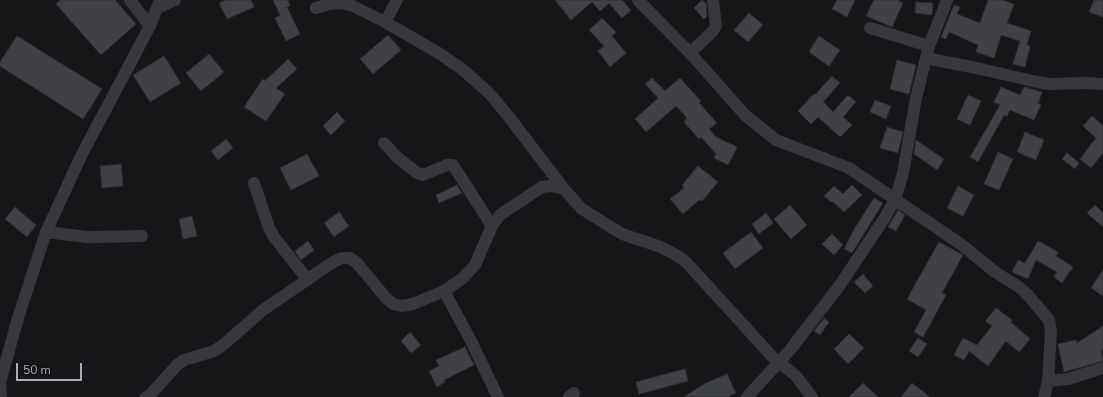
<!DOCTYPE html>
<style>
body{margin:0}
#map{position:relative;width:1103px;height:397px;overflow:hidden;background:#161618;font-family:"Nunito Sans",sans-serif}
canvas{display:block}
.scale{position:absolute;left:16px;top:363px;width:66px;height:18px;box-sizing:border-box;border:2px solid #a8adb8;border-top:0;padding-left:5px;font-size:12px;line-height:14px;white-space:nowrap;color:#a8adb8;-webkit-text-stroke:3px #111113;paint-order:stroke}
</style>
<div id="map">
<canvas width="1103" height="397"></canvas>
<div class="scale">50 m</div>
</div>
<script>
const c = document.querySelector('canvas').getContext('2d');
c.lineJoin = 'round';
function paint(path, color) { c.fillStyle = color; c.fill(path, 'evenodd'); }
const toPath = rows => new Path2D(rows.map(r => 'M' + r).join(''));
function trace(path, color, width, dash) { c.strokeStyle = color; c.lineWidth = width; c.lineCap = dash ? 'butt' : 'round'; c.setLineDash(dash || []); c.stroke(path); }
const building = toPath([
 [60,0,115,0,136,24,101,55,56,4,60,0],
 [226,0,251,0,254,7,227,19,219,3,226,0],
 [273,0,288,0,290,6,287,7,300,34,286,41,275,18,280,15,273,0],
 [555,0,622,0,631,10,622,18,609,3,600,11,592,2,571,20,555,0],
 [702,0,706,3,707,16,704,19,694,8,702,0],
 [837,0,855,0,847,17,832,9,837,0],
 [874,0,897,0,903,3,892,27,866,16,874,0],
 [988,0,1002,0,1014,4,1007,23,1031,31,1027,45,1030,46,1025,67,1013,64,1020,41,1001,35,994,58,976,52,978,45,949,32,946,39,941,37,954,5,960,7,957,14,980,23,988,0],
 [1094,0,1103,0,1103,17,1089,12,1094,0],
 [916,2,933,3,932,15,915,13,916,2],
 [749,13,763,25,748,42,734,30,749,13],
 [602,18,616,32,612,36,626,53,610,67,598,51,604,46,589,30,602,18],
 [388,35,401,50,373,74,360,59,388,35],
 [17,36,102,89,83,119,0,66,0,62,17,36],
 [819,36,840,50,829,66,809,52,819,36],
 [209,54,224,72,201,91,186,73,209,54],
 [164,56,181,83,150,102,133,75,164,56],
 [288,59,297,69,276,88,285,94,266,121,244,107,263,79,265,81,288,59],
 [897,60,916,65,909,94,890,89,897,60],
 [832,76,840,83,823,102,833,112,848,95,856,102,843,117,852,125,840,137,818,117,811,124,798,111,814,94,815,95,832,76],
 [652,78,665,91,680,78,701,101,699,103,717,123,709,129,716,137,737,147,728,165,714,158,716,154,701,137,699,139,684,122,687,118,676,106,646,132,635,119,658,98,645,84,652,78],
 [1001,87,1020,95,1024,87,1042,92,1038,103,1041,105,1034,120,1010,110,1007,116,1004,115,978,162,970,157,1000,105,994,102,1001,87],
 [968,95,981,101,970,125,957,119,968,95],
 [875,100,891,106,886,119,870,112,875,100],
 [337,112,345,121,331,135,323,126,337,112],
 [1092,116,1103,126,1103,153,1091,168,1080,159,1096,138,1083,126,1092,116],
 [887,127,903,132,898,153,880,148,887,127],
 [1025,132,1044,140,1036,160,1017,152,1025,132],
 [226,139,233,148,218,160,211,151,226,139],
 [916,140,944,159,937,170,914,154,916,140],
 [998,152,1013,159,999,190,984,184,998,152],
 [1067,153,1079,163,1075,169,1062,159,1067,153],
 [307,154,319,176,291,190,280,168,307,154],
 [121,164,123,186,102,188,100,166,121,164],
 [698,166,718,182,702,201,699,200,683,214,670,199,684,188,682,185,698,166],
 [457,185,462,193,439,203,436,195,457,185],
 [852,185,862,195,844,212,832,201,831,202,824,196,834,186,843,194,852,185],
 [958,186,974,195,963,216,947,208,958,186],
 [874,198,883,203,852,253,844,249,853,231,874,198],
 [790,205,807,225,791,239,774,219,790,205],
 [1095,205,1103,213,1103,227,1087,213,1095,205],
 [15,207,36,225,27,237,5,219,15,207],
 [898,210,905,215,896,231,888,227,898,210],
 [339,212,349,226,334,237,324,223,339,212],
 [766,213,773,223,759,234,752,224,766,213],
 [192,216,197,236,183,239,179,219,192,216],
 [751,232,763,248,735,269,723,253,751,232],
 [832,234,843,245,834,255,822,244,832,234],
 [308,241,314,250,301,260,295,251,308,241],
 [1038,241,1058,252,1056,256,1073,267,1062,283,1054,277,1057,272,1036,260,1028,279,1012,272,1018,260,1025,263,1038,241],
 [939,242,963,255,942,293,946,295,923,337,914,332,926,310,907,299,939,242],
 [1103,270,1103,296,1091,288,1103,270],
 [863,274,873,286,865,293,854,282,863,274],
 [996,308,1012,320,1011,322,1030,339,1019,352,1006,341,988,366,969,351,964,360,954,355,963,338,977,345,992,326,985,321,996,308],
 [824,318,829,322,820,335,814,331,824,318],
 [1103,326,1103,349,1101,350,1103,361,1064,372,1058,344,1076,340,1077,343,1103,326],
 [410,332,421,345,411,353,401,341,410,332],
 [849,334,864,348,848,364,834,349,849,334],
 [918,338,927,344,918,357,909,351,918,338],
 [465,347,474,365,444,380,445,382,437,387,429,371,439,366,436,360,465,347],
 [685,369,688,381,639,394,636,382,685,369],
 [727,374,736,393,727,397,684,397,706,383,727,374],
 [863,383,878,397,849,397,863,383],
 [912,383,930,397,901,397,912,383]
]);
paint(building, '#404145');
trace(building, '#303034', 1);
trace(toPath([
 [130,0,150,26],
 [638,0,690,53,745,115,761,128,776,140,849,168,962,245,995,272,1019,287,1027,294,1049,320,1051,331,1048,381,1044,397],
 [157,8,175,0],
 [316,8,329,4,341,3,353,6,385,22,437,52,462,69,490,94,509,117,564,189,582,209,622,234,661,247,678,256,687,263,778,363,786,368,795,375,812,397],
 [385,22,397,0],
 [870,28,929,46],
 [690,53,713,31,716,26,713,0],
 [926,58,981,69,1037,82,1050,84,1087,83,1103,84],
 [384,143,398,158,417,173,423,175,447,165,453,165,492,226],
 [254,183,269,228,274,237,307,279],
 [46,232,87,237,142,236],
 [444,291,470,339,498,397],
 [1048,381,1068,379,1103,368],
 [1,397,0,383,18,318,46,232,82,154,150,26,160,0],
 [146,397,150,395,177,365,184,360,214,351,223,345,263,310,333,262,342,258,350,258,357,263,386,298,393,304,402,306,413,304,444,291,463,278,475,265,492,226,500,215,542,187,551,186,564,189],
 [569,397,574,393],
 [747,397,790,350,840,285,884,219,895,200,903,173,916,98,929,46,947,0]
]), '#37383d', 12);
</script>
